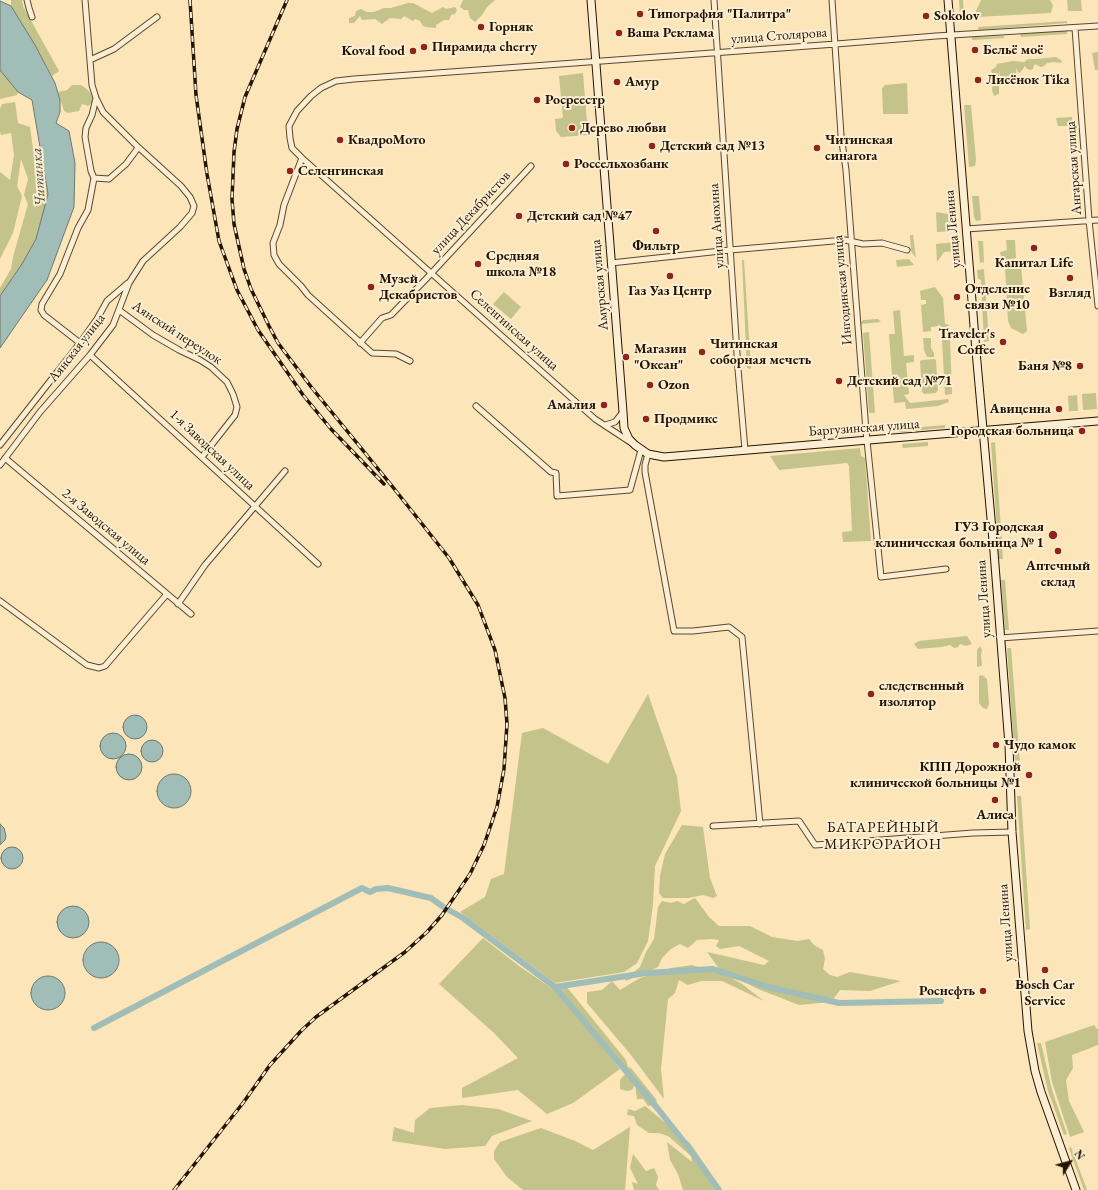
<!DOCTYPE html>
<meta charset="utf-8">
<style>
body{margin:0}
#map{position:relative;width:1098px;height:1190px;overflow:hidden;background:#fbe5b9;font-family:"EB Garamond",serif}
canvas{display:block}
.north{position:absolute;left:1050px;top:1142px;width:40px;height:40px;-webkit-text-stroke:3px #fceed2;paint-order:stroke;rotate:53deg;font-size:11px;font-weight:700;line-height:16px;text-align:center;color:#241400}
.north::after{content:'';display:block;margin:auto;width:14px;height:18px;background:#241400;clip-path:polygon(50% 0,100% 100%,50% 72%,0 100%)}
</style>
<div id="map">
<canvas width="1098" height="1190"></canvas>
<div class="north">N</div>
</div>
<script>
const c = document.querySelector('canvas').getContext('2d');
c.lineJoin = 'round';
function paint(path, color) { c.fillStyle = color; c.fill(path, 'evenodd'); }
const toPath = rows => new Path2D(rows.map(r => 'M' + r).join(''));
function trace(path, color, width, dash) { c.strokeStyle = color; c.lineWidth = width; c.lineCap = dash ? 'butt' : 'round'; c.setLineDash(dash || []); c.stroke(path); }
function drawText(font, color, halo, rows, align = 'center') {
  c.font = font + ' "EB Garamond",serif'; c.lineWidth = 4; c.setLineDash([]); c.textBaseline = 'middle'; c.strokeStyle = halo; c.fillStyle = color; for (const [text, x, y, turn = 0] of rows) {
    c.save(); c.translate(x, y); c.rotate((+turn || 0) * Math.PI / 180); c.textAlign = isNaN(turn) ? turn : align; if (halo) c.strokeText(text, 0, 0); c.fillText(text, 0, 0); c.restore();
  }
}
paint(toPath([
 [11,0,22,0,23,6,59,71,52,76,35,45,11,6],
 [463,0,495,0,487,7,482,15,475,22,470,18,468,10,464,10,460,7],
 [959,0,963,0,964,18,960,19],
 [981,0,1050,0,1053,5,1051,13,977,17,976,11],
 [1067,0,1081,0,1082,11,1068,11],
 [408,3,413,3,432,13,443,7,446,9,455,7,457,10,455,14,451,15,449,20,444,20,436,25,436,28,426,27,423,26,420,21,415,19,413,21,404,16,401,19,390,18,382,24,375,19,362,20,360,16,354,23,349,23,349,18,355,16,356,11,361,9,367,12,374,12,384,8,391,8],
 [1067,21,1067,23,979,30,978,27],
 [1067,30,1067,34,1021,37,1020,34],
 [1004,36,1004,38,972,40,972,37],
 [1098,52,1098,70,1095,70,1092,53],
 [1056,57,1062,61,1061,63,1054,62,1047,63,1044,66,1041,67,1035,64,1033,67,1034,68,1031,70,1027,69,1025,66,1020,73,1018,72,1016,68,1017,81,1001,83,999,70,999,94,994,96,992,90,993,82,990,77,992,74,991,70,996,67,997,64,1013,61,1024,62,1028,59,1036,59],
 [0,70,18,92,17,95,0,99],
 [583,73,588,135,561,137,556,131,555,119,563,118,559,76],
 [907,83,908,114,883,114,882,88,885,85],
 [72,85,81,85,88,90,93,97,93,102,88,106,82,104,79,111,68,113,64,111,58,92,67,90],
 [15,102,18,123,30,127,37,178,46,179,48,194,36,239,22,264,0,296,0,288,11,269,13,257,28,204,24,195,28,179,21,159,17,186,22,196,13,233,0,259,0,172,10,180,14,155,11,133,1,135,0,132,0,109,2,104],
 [964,105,971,105,976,160,975,166,969,167],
 [1072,117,1073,126,1058,126,1056,118],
 [972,196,979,196,981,220,976,221,974,217],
 [936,212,955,215,956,231,937,232],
 [910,235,913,235,916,258,911,251],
 [956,235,957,251,944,252,937,262,936,244,955,242,955,236],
 [1006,240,1015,240,1016,258,1002,261,1000,252,1007,250],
 [978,241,983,241,984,262,980,263],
 [909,259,914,265,897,267,896,260],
 [742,260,744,260,751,369,747,368],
 [1016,264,1021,266,1027,331,1023,334,1011,328,1008,321,1005,268],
 [984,269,989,341,984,342,981,280,978,279,977,270],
 [935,287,943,298,945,324,949,325,950,329,944,330,938,324,938,326,931,327,931,331,923,332,921,305,926,304,926,300,921,300,920,291],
 [504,292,521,307,511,319,493,304],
 [900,310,904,356,914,355,914,362,906,363,909,394,904,395,910,403,948,399,949,402,938,406,906,409,905,402,894,403,889,334,895,334,893,311],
 [878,319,881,322,860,324,861,322,863,320],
 [869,332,875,413,869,413,863,333],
 [923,338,931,338,931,348,934,353,934,357,927,357,924,350],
 [942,339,950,339,952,394,945,395],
 [935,359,936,361,938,390,936,393,924,394,922,392,920,361,922,360],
 [1096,393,1097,409,1083,410,1082,394],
 [1077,395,1078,411,1069,411,1068,396],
 [945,425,945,428,900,432,899,429],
 [928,442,928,446,903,448,902,444],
 [995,442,1003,559,999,559,991,443],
 [860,448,861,456,865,458,871,541,843,542,842,532,852,531,849,466,847,463,779,470,770,456],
 [1001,580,1005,580,1009,630,1005,630],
 [967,636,972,644,966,646,960,644,958,647,954,648,950,645,941,647,918,649,914,644,919,641],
 [980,646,982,650,981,655,982,665,979,667,977,666,977,650],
 [1007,648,1011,648,1020,763,1015,763],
 [982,675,987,679,989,704,987,709,983,708,979,703,979,676],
 [648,694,677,777,681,811,655,866,653,905,648,941,637,963,624,972,555,983,460,912,485,897,491,879,504,874,522,733,543,728,608,764],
 [1017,796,1021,796,1030,929,1026,930],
 [682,825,703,827,710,878,717,896,713,898,703,895,688,898,663,898,659,893,660,876,665,854],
 [695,898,709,917,719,926,750,926,772,937,798,941,809,939,814,945,823,950,825,959,823,969,830,975,837,977,850,972,901,981,870,991,840,990,831,1002,799,1005,758,989,720,970,707,952,764,965,769,961,739,946,720,949,716,946,719,940,711,939,697,940,688,948,680,944,671,949,662,958,658,967,626,981,625,979,640,967,646,952,654,939,658,907,662,901,671,903,677,901,684,904],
 [483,938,519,966,557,992,572,1008,620,1069,573,1103,547,1114,518,1090,462,1098,462,1088,518,1058,493,1032,439,984],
 [692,965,724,974,742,984,764,1001,722,981,701,981,688,985,679,980,675,993,668,999,661,1069,664,1099,631,1055,587,1003,587,992,602,990,612,981,620,990,640,978,671,968],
 [566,986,626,1060,628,1067,631,1068,656,1099,657,1104,648,1106,643,1099,637,1099,635,1084,632,1090,627,1091,620,1089,620,1080,627,1072,627,1069,561,990],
 [1094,1025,1098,1030,1098,1045,1072,1055,1073,1068,1066,1080,1069,1101,1084,1132,1070,1137,1052,1082,1045,1042],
 [1037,1043,1041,1043,1052,1090,1067,1134,1064,1135,1048,1091],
 [462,1105,498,1109,532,1121,492,1136,485,1146,445,1149,392,1141,394,1127,414,1133,415,1120,430,1108],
 [645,1106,690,1143,722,1190,683,1190,678,1174,670,1160,667,1142,692,1162,691,1156,668,1136,659,1133,649,1133,637,1125,634,1116,627,1115,628,1109,635,1111],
 [630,1127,625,1190,523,1190,507,1177,494,1159,494,1151,500,1142,541,1128,575,1141,593,1150],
 [1071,1147,1087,1190,1084,1190,1069,1148],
 [633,1154,646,1171,654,1168,658,1177,656,1185,659,1190,634,1190,632,1182,638,1184,630,1168]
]), '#c4c38b');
const water = toPath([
 [0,1,11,6,35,45,55,83,60,100,60,112,56,123,69,131,75,163,74,207,47,280,0,348,0,296,22,264,36,239,48,194,32,100,18,92,0,70,0,1],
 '123 727a12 12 0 1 1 24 0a12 12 0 1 1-24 0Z',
 '100 746a13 13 0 1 1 26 0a13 13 0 1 1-26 0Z',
 '141 751a11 11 0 1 1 22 0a11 11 0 1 1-22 0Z',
 '116 767a13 13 0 1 1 26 0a13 13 0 1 1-26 0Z',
 '157 791a17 17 0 1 1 34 0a17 17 0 1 1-34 0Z',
 [0,824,4,828,6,836,5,840,0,845,0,824],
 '1 858a11 11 0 1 1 22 0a11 11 0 1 1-22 0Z',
 '57 922a16 16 0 1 1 32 0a16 16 0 1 1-32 0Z',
 '83 960a18 18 0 1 1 36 0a18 18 0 1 1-36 0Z',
 '31 993a17 17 0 1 1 34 0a17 17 0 1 1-34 0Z'
]);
paint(water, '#a0bdb7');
trace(water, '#6e796e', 1);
trace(toPath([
 [555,987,646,973,713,969,768,987,839,1003,941,1001],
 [94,1028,362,888,370,892,376,889,388,888,431,898,442,906,463,918,555,987,658,1109,689,1148,719,1190]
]), '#a0bdb7', 6);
const street = toPath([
 [27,0,29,8,32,17],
 [714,0,738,369,745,450],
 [832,0,841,135,846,170,866,431,881,577,946,569],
 [1075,28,1089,220,1098,306],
 [90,60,114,49,157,17],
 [302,158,284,205,280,225,273,243,274,255,279,264,301,286,308,295,372,353,396,354,410,361],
 [94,178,91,171,85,137,86,128,92,115,96,98],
 [966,229,1098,220],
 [611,263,730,250,845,240,863,244,882,243,907,250],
 [119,310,153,335,179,350,200,360,211,367,227,382,233,394,237,407,235,415,202,457],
 [80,343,44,315,41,310,42,304,60,274,78,228,88,210,94,178,109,179,126,164,138,148],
 [360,343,382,318,391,315,426,279,531,166],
 [90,355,318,564],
 [476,406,551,472,556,473,557,496,630,490,641,450],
 [605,425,615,422,623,412],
 [630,442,595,419,302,158,292,148,290,138,289,126,297,111,311,96,321,88,336,81,354,79,836,44,936,36,1098,26],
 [0,445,80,343,97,319,107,301,128,283],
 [648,454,645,465,645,472,674,631,693,631,729,627,742,637,760,824],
 [5,458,191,614],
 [0,465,40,412,90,355,113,325,129,283,143,261,180,227,192,213,194,206,190,197,181,186,137,146,103,112,96,98,92,85,85,0],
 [0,601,87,665,99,668,105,666,167,594],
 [178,604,205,565,285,471],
 [1000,638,1098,631],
 [713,826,799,821,815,845,973,833,1012,832]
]);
const secondary = toPath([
 [591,0,623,412,624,428,629,439,635,445,648,454,664,457,1098,421],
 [948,0,976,351,994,552,1009,745,1012,832,1028,1031,1035,1071,1041,1092,1076,1190]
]);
trace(street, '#5a482e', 7);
trace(secondary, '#241400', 9);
trace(street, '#fceed2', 5);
trace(secondary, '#fceed2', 7);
const rail = toPath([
 [190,0,196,95,207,174,219,241,237,290,258,330,303,395,331,429,384,484],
 [174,1190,243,1103,270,1065,301,1031,316,1017,405,952,427,932,442,915,470,874,484,845,497,807,504,769,507,724,505,698,495,650,478,605,449,558,392,486,312,388,278,343,269,326,251,289,244,269,234,224,232,199,234,152,237,129,245,97,287,0]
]);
trace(rail, '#241400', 3.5);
trace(rail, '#fceed2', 2, [6]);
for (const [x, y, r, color] of [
 [640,14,4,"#8f2418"],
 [926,16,4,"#8f2418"],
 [481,27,4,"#8f2418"],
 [619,33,4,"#8f2418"],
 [424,47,4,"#8f2418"],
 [975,50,4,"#8f2418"],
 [413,51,4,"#8f2418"],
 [978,80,4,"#8f2418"],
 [617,82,4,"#8f2418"],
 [537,100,4,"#8f2418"],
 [572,128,4,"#8f2418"],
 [340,140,4,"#8f2418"],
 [652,146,4,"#8f2418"],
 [817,148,4,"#8f2418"],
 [566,164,4,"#8f2418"],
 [290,171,4,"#8f2418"],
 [519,216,4,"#8f2418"],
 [656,231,4,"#8f2418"],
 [1034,248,4,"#8f2418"],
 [478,264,4,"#8f2418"],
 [670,276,4,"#8f2418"],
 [1070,278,4,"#8f2418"],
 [371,287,4,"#8f2418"],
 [957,297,4,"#8f2418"],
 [1003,342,4,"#8f2418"],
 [702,352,4,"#8f2418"],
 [626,357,4,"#8f2418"],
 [1080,366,4,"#8f2418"],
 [839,381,4,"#8f2418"],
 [650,385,4,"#8f2418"],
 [604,405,4,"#8f2418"],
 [1059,409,4,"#8f2418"],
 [646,419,4,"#8f2418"],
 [1082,431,4,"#8f2418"],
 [1053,535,5,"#8f2418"],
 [1058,551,4,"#8f2418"],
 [871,694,4,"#8f2418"],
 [996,745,4,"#8f2418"],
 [1029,775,4,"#8f2418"],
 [995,800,4,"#8f2418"],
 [1045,970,4,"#8f2418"],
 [983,991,4,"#8f2418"]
]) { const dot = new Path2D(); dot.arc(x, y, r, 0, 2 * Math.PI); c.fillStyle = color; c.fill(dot); trace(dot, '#fceed2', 1.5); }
drawText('bold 14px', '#241400', '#fceed2', [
 ["Типография \"Палитра\"",648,14],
 ["Sokolov",934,16],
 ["Горняк",489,27],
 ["Ваша Реклама",627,33],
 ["Пирамида cherry",432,47],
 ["Бельё моё",983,50],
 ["Koval food",405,51,"right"],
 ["Лисёнок Tika",986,80],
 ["Амур",625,82],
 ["Росреестр",545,100],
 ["Дерево любви",580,128],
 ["КвадроМото",348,140],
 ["Читинская",825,140],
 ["синагога",825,156],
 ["Детский сад №13",660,146],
 ["Россельхозбанк",574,164],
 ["Селенгинская",298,171],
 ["Детский сад №47",527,216],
 ["Фильтр",656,246,"center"],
 ["Средняя",486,256],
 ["школа №18",486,272],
 ["Капитал Life",1034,263,"center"],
 ["Музей",379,279],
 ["Декабристов",379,295],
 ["Отделение",965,289],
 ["связи №10",965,305],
 ["Газ Уаз Центр",670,291,"center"],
 ["Взгляд",1070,293,"center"],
 ["Traveler's",995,334,"right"],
 ["Coffee",995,350,"right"],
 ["Читинская",710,344],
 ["соборная мечеть",710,360],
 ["Магазин",634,349],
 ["\"Океан\"",634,365],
 ["Баня №8",1072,366,"right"],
 ["Детский сад №71",847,381],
 ["Ozon",658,385],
 ["Амалия",596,405,"right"],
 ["Авиценна",1051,409,"right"],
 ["Продмикс",654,419],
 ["Городская больница",1074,431,"right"],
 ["ГУЗ Городская",1044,527,"right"],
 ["клиническая больница № 1",1044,543,"right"],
 ["Аптечный",1058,566,"center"],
 ["склад",1058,582,"center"],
 ["следственный",879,686],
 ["изолятор",879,702],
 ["Чудо камок",1004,745],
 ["КПП Дорожной",1021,767,"right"],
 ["клинической больницы №1",1021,783,"right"],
 ["Алиса",995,815,"center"],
 ["Bosch Car",1045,985,"center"],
 ["Service",1045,1001,"center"],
 ["Роснефть",975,991,"right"]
], 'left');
drawText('14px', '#241400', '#fceed2', [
 ["улица Столярова",779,36,-4],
 ["Ангарская улица",1074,168,-94],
 ["улица Декабристов",471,213,-47],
 ["улица Анохина",717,226,-94],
 ["улица Ленина",953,229,-95],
 ["Амурская улица",600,285,-95],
 ["Ингодинская улица",843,290,-95],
 ["Селенгинская улица",514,330,42],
 ["Аянский переулок",177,333,33],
 ["Аянская улица",77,348,-52],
 ["Баргузинская улица",864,428,-4],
 ["1-я Заводская улица",212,450,43],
 ["2-я Заводская улица",106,527,40],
 ["улица Ленина",984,599,-94],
 ["улица Ленина",1006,923,-94]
]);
drawText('italic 15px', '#4f4f40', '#fceed2', [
 ["Читинка",39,177,-94]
]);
c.letterSpacing = '1px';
drawText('15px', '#241400', '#fceed2', [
 ["БАТАРЕЙНЫЙ",883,828],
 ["МИКРОРАЙОН",883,845]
]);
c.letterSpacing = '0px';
</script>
